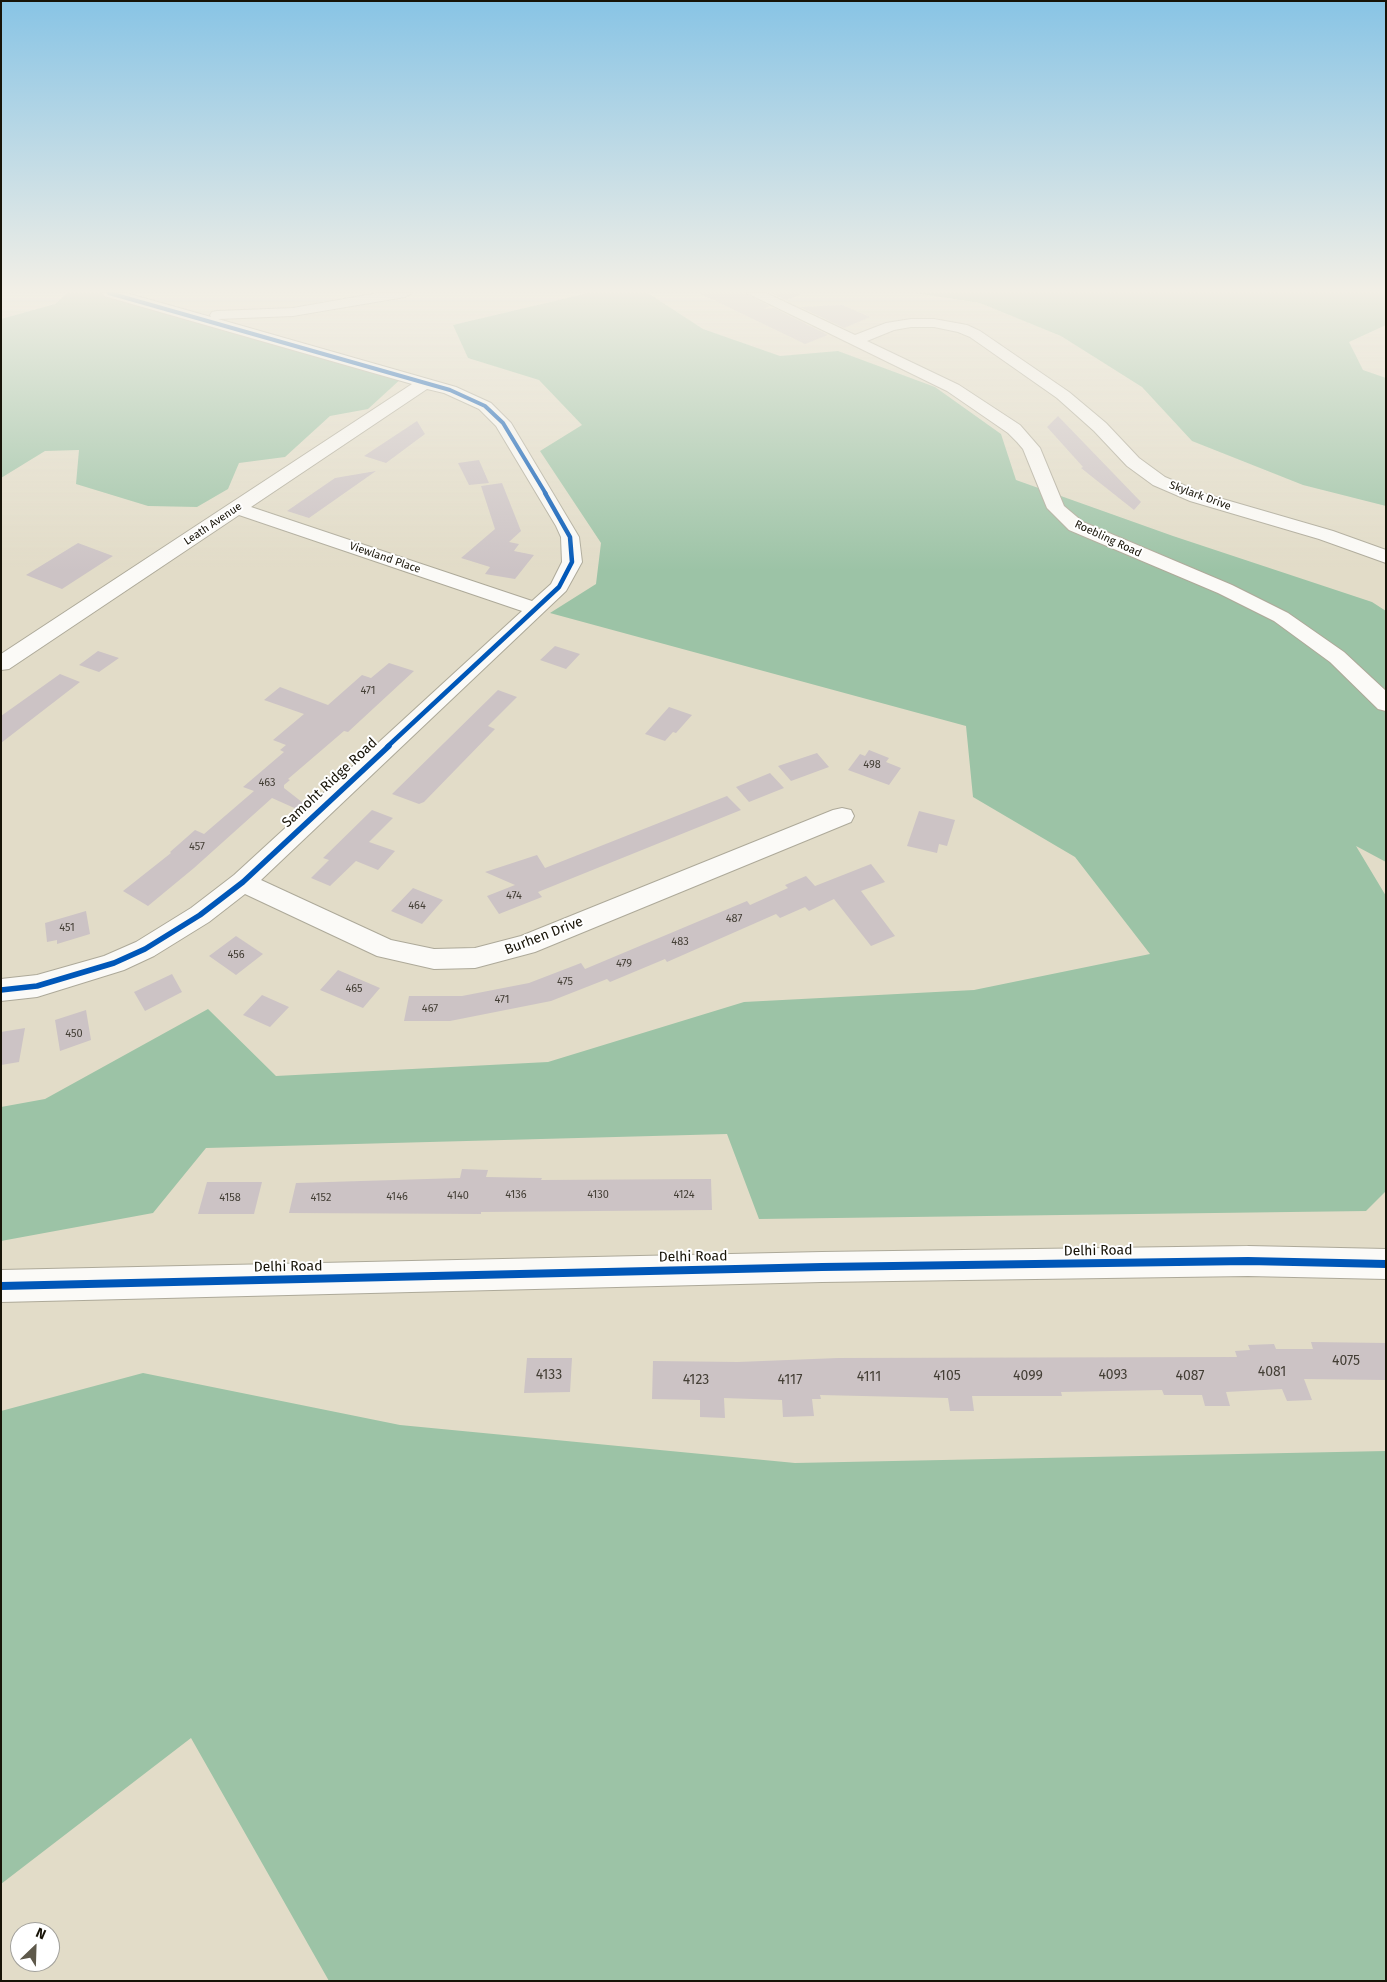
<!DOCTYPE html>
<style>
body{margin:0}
#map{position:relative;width:1387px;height:1982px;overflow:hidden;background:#e2dcc8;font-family:"Fira Sans",sans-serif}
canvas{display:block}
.frame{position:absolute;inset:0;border:2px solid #171307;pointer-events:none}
.north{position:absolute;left:10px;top:1922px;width:50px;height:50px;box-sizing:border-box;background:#fff;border:1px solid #a2a19c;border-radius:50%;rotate:24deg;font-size:14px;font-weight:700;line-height:20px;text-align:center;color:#171307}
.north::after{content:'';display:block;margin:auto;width:18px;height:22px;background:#5e594b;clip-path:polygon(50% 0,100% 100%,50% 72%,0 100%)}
</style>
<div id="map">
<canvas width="1387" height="1982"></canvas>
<div class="frame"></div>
<div class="north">N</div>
</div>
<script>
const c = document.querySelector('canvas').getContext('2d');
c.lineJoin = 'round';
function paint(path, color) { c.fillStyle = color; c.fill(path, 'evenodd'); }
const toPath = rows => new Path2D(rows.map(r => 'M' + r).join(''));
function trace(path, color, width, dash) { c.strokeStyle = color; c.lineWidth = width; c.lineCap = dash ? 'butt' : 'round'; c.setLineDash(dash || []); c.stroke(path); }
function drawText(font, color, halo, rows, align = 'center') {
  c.font = font + ' "Fira Sans",sans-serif'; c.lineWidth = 4; c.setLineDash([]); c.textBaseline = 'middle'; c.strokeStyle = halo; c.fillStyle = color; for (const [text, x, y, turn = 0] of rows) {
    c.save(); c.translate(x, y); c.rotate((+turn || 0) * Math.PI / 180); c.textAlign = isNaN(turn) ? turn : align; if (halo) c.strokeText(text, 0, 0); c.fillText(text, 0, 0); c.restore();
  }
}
paint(toPath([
 [67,293,109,293,403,377,368,409,330,416,285,457,239,463,228,489,197,507,148,506,76,484,79,450,45,451,1,478,1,319,55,304],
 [588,293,648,293,703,329,780,356,838,351,935,387,1001,434,1016,480,1173,536,1372,602,1386,611,1386,862,1356,846,1386,896,1386,1191,1366,1211,759,1219,727,1134,206,1148,153,1213,1,1241,1,1107,45,1099,208,1009,276,1076,548,1062,744,1002,974,990,1150,954,1075,857,973,797,966,726,550,613,596,584,601,543,540,451,582,425,539,380,468,358,453,325],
 [915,293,1386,293,1386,325,1349,342,1363,370,1386,378,1386,506,1303,485,1192,441,1142,387,1061,336,980,303],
 [143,1373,400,1425,795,1463,1386,1451,1386,1981,329,1981,191,1738,1,1884,1,1411]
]), '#9cc3a6');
paint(toPath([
 [699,293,745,293,770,306,764,309,774,308,828,335,805,344],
 [771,293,799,293,800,295,786,300],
 [842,305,870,317,844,328,800,307],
 [1058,416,1141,502,1134,510,1081,468,1083,467,1047,427],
 [417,421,425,434,386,463,364,456],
 [479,460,489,483,469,485,458,463],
 [376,471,309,518,287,511,335,478],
 [502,483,521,531,509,542,519,544,514,551,534,555,515,579,485,574,490,567,461,558,495,529,481,486],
 [78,543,113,556,62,589,26,575],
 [555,646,580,654,566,669,540,660],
 [98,651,119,658,99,672,79,665],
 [389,663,414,671,348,732,344,731,288,779,290,780,284,785,284,788,307,806,301,811,272,798,194,868,148,906,123,891,171,853,170,852,195,830,204,834,254,791,243,787,284,752,280,750,286,745,273,740,304,714,264,700,280,687,328,705,362,675,371,678],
 [60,674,80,682,1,743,1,716],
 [498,690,517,697,488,726,495,729,424,802,419,804,392,794],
 [669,707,692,715,676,733,673,732,665,741,645,734],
 [869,750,889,758,886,762,901,768,889,785,848,770,860,754,865,756],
 [817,753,829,767,791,781,778,766],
 [770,773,784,788,749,802,736,787],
 [727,796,741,810,538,892,542,897,499,914,487,896,515,885,485,872,537,855,545,868],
 [372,810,393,818,369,842,395,851,378,870,356,861,330,886,311,878,329,860,323,858],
 [919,811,955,820,947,846,939,844,937,853,907,846],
 [871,864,885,882,861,891,895,936,871,946,834,899,809,911,805,907,780,918,776,914,667,962,665,959,610,982,607,979,551,1001,450,1021,404,1021,409,996,462,996,529,983,581,963,585,969,747,901,750,905,788,888,785,885,806,876,815,886],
 [413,888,443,900,422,924,391,911],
 [86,911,90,934,57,944,57,940,47,942,45,923],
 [236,936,263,954,236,975,209,956],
 [338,970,380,988,363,1008,320,990],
 [172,974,182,992,145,1011,134,992],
 [262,995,289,1007,270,1027,243,1015],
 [86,1010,91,1040,60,1051,55,1020],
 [25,1028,19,1062,1,1065,1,1032],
 [462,1169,488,1170,486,1177,542,1178,541,1180,711,1179,712,1210,481,1212,481,1214,289,1213,296,1183,460,1178],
 [207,1182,262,1182,254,1214,198,1214],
 [1311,1342,1386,1343,1386,1380,1304,1379,1312,1400,1287,1401,1282,1389,1226,1392,1230,1406,1205,1406,1202,1395,1164,1395,1162,1390,1061,1392,1062,1396,972,1396,974,1411,950,1411,948,1398,820,1395,821,1399,812,1399,814,1416,783,1417,782,1400,724,1398,725,1418,700,1417,700,1400,652,1399,653,1361,738,1362,838,1358,1237,1357,1235,1351,1250,1350,1248,1345,1274,1344,1276,1349,1313,1349],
 [527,1358,572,1358,570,1392,524,1393]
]), '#ccc3c5');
const street = toPath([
 [102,293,126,293,211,317,210,315,212,312,217,311,293,308,378,293,412,293,405,297,293,316,218,319,456,387,491,403,511,423,579,537,582,562,566,591,261,880,391,940,434,949,475,948,521,936,833,810,842,808,851,810,854,816,851,822,535,952,475,968,434,969,377,956,245,894,209,922,154,956,124,970,37,997,1,1001,1,979,37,975,104,956,136,942,191,908,234,875,522,611,239,515,9,669,1,670,1,654,412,384,104,296,102,293],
 [427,389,444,393,479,409,496,426,556,526,561,537,562,562,551,584,532,601,251,507,427,389],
 [747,293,766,293,855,335,886,323,911,319,934,319,967,325,980,331,1069,392,1106,423,1139,458,1165,477,1202,493,1333,531,1386,550,1386,563,1319,539,1190,501,1153,485,1127,466,1094,431,1057,398,970,337,958,332,934,327,911,327,894,330,867,341,959,385,1020,425,1040,448,1064,506,1083,522,1232,585,1288,613,1344,652,1386,691,1386,711,1378,709,1330,662,1274,621,1218,593,1069,530,1047,508,1023,449,1017,442,1008,433,947,391,747,293]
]);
const secondary = toPath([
 [1248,1246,1386,1249,1386,1279,1248,1276,822,1282,1,1302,1,1270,822,1252,1248,1246]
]);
trace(street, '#ada999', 2);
trace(secondary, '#ada999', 2);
paint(street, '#fbfaf7');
paint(secondary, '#fbfaf7');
trace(toPath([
 [109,293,450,390,485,406,503,423,546,494]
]), '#0057b8', 4);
trace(toPath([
 [387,747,559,587,572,562,570,537,545,493]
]), '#0057b8', 4.5);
trace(toPath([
 [1,990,37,986,114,963,145,949,200,915,243,882,389,746]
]), '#0057b8', 5.5);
trace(toPath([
 [1,1286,822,1267,1248,1261,1386,1264]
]), '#0057b8', 8);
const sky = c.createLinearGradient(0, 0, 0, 571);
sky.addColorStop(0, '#88c4e5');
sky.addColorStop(0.51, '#f2efe6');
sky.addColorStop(1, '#f2efe600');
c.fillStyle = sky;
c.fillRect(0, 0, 1387, 571);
drawText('11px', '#171307', '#fff', [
 ["Skylark Drive",1200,496,20],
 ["Leath Avenue",213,524,-34],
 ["Roebling Road",1108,539,25],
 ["Viewland Place",385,558,19]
]);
drawText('11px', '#443f36', null, [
 ["471",368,691],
 ["498",872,765],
 ["463",267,783],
 ["457",197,847],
 ["474",514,896],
 ["464",417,906],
 ["487",734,919],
 ["451",67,928],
 ["483",680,942],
 ["456",236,955],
 ["479",624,964],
 ["475",565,982],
 ["465",354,989],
 ["471",502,1000],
 ["467",430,1009],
 ["450",74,1034],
 ["4136",516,1195],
 ["4130",598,1195],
 ["4124",684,1195],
 ["4140",458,1196],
 ["4146",397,1197],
 ["4158",230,1198],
 ["4152",321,1198]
]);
drawText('14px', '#171307', '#fff', [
 ["Samoht Ridge Road",330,783,-43],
 ["Burhen Drive",544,936,-21],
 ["Delhi Road",1098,1251,-1],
 ["Delhi Road",693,1257,-1],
 ["Delhi Road",288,1267,-1]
]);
drawText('14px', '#443f36', null, [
 ["4075",1346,1361],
 ["4081",1272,1372],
 ["4133",549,1375],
 ["4093",1113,1375],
 ["4105",947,1376],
 ["4099",1028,1376],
 ["4087",1190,1376],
 ["4111",869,1377],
 ["4123",696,1380],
 ["4117",790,1380]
]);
</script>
